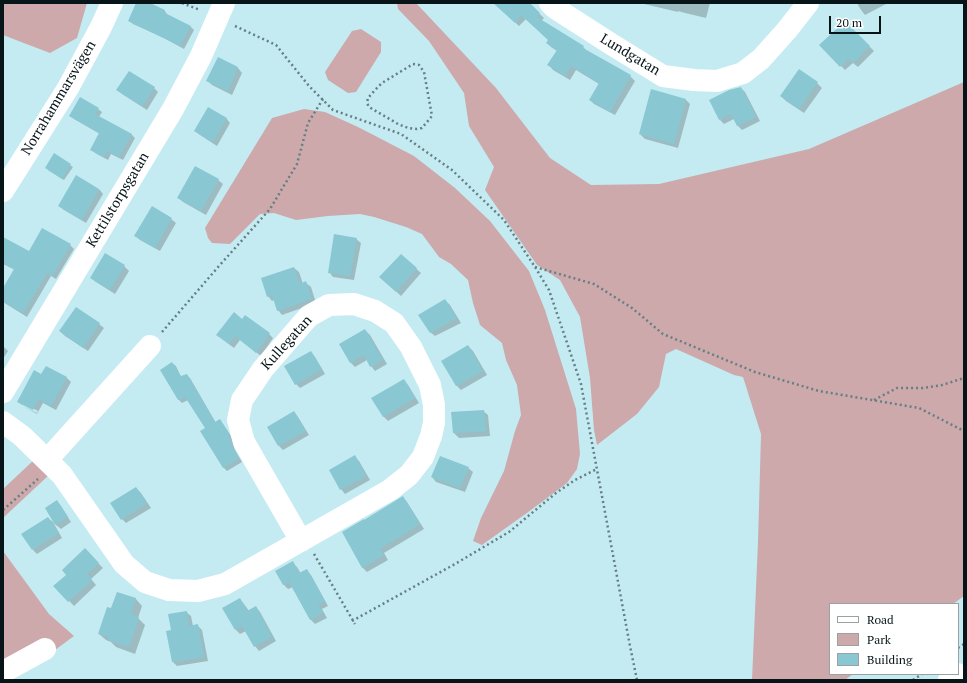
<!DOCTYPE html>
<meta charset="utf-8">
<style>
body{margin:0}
#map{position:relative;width:967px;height:683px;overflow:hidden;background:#c4ebf2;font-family:"PT Serif",serif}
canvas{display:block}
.frame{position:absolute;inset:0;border:4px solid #071518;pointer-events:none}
.legend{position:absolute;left:829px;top:603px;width:130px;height:72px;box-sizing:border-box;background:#fff;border:1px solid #9ca1a3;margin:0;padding:5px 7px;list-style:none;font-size:12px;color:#071518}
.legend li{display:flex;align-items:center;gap:8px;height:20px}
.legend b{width:20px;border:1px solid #9ca1a3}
.scale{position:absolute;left:829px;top:16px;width:52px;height:18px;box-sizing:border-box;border:2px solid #071518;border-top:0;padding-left:5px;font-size:12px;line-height:14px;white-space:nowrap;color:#071518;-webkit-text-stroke:3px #fff;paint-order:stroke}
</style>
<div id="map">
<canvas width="967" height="683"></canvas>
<div class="frame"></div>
<ul class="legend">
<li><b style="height:5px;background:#fff"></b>Road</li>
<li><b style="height:11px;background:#cda9ab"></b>Park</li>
<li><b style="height:11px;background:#89c7d3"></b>Building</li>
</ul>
<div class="scale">20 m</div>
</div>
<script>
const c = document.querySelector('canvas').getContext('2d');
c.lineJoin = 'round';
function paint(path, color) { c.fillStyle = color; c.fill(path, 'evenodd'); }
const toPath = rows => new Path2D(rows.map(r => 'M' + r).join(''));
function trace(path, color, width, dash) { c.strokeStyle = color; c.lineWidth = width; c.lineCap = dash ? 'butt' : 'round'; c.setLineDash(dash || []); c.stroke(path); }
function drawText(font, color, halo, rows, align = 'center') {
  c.font = font + ' "PT Serif",serif'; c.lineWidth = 3.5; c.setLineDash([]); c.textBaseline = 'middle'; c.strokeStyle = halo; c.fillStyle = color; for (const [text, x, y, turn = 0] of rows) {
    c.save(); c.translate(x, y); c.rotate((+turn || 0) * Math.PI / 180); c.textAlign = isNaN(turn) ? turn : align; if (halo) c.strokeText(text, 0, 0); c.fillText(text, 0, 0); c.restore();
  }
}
paint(toPath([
 [3,3,87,3,77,38,50,53,3,35],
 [397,3,416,3,496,88,550,158,591,185,659,184,809,149,964,82,964,596,953,604,830,604,830,674,853,674,845,680,752,680,758,542,761,434,743,377,734,375,676,349,666,354,659,387,637,414,597,445,594,430,590,378,580,317,560,280,537,265,485,190,494,167,469,126,464,93,429,41,398,9],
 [361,29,381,42,381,52,356,92,348,93,328,80,325,72,352,31],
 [304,109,325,112,358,127,414,156,455,188,490,221,529,271,545,310,576,409,580,454,577,469,567,483,531,510,482,545,473,541,481,518,504,471,515,431,521,415,517,385,506,360,502,343,480,325,473,303,468,280,451,264,439,257,422,234,406,227,374,217,360,214,328,216,296,220,274,213,260,214,230,244,212,243,208,238,205,228,272,118],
 [35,459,49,475,3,518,3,489],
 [3,551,49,614,74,636,55,650,3,664]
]), '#cda9ab');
paint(toPath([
 [137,3,148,3,164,10,167,14,167,15,191,27,194,30,184,49,162,37,133,24,129,20],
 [494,3,528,3,544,18,541,21,583,47,588,52,630,76,635,81,615,115,594,104,590,100,599,84,576,70,570,80,553,70,549,65,557,51,551,47,547,43,549,40,526,19,519,26],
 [640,3,710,3,706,18,685,13,678,11,678,12],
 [857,3,888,3,865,15,861,10],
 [845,22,874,51,858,67,853,63,845,70,821,45],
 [219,59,238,68,242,73,232,95,212,85,208,81],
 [799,71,817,83,822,88,804,113,786,101,781,96],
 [154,88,158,92,147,110,122,94,118,90],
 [741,88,745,92,760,121,742,130,738,126,734,119,724,124,720,120],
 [652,91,686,100,690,104,678,148,645,139,640,134],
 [98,109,102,112,99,117,131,134,135,138,123,160,111,154,108,160,95,153,91,149,100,134,74,119,71,116],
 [226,118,230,123,217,146,200,135,195,131],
 [54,155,73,167,64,180,48,170],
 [218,180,223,184,206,215,183,202,179,198],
 [99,189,103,194,86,223,64,210,59,206],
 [171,219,176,223,160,251,140,240,136,236],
 [3,238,29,252,70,245,74,249,56,279,51,276,27,317,3,302,3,290,15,270,3,264],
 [356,239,361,243,354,280,333,277,329,272],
 [105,255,124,266,129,271,115,294,96,282,91,278],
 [401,255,421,273,401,296,385,281],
 [294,268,299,272,303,284,306,283,311,287,316,303,282,315,278,310,274,300,272,301,268,296],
 [445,300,450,305,461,323,435,336,430,332],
 [242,320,269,334,273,338,261,356,240,340,234,348,222,339],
 [99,324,104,328,88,351,65,336,60,331],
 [365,330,370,335,387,364,375,371,371,366,367,360,355,367,351,363,340,344],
 [3,346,8,351,3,359],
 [468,346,473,351,487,375,461,390,456,385],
 [311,352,315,357,325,374,300,388,296,384],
 [172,363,176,366,181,377,186,375,190,378,216,423,220,420,223,424,231,436,235,450,242,462,227,471,224,468,202,432,206,429,188,400,182,403,179,400,161,370],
 [66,377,71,382,56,410,43,403,37,414,23,406,37,413,38,411,22,403,22,405,19,402],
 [404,380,408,385,419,403,388,421,384,417,373,399],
 [483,411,488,415,490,436,459,438,454,433,452,412],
 [294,412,298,417,309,435,283,450,279,446],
 [355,457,359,461,370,480,345,494,341,489],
 [468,468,473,472,465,492,436,482,432,477],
 [136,488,141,493,151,508,126,523,122,519],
 [403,498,407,502,424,529,384,553,388,560,367,572,362,567],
 [56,501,61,506,71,522,61,529,56,525,46,508],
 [48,518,53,522,62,538,37,554,33,550],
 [85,550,103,568,91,579,96,585,74,606,55,586,67,575],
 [292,562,297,567,301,574,307,571,311,575,328,606,322,609,327,618,315,624,311,620,293,587,288,589,284,585,276,571],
 [118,593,136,599,142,606,138,618,145,625,135,654,116,647,111,642,106,640,99,634,112,610],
 [240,599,244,604,249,611,256,607,260,612,276,641,259,651,255,646,246,631,240,634,236,630],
 [186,612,191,616,193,626,198,626,202,630,208,661,177,666,173,662,172,631]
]), '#0003');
paint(toPath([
 [136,3,150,3,165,10,163,12,191,26,180,46,128,21],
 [493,3,532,3,531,4,540,13,537,17,584,46,583,48,631,75,610,112,589,100,599,83,571,66,565,76,547,65,557,50,546,43,548,40,521,15,515,23],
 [845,21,870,46,853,63,848,59,840,67,819,45],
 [218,57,238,67,228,91,206,81],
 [799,69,818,82,799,109,780,96],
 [129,71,155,87,142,106,116,90],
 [741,87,756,117,737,126,731,114,719,120,709,100,729,90],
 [651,89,686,99,674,144,639,134],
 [80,97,99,108,95,114,132,134,119,157,108,151,104,157,90,150,99,133,69,116],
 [208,107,227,118,213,142,194,131],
 [54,153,71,164,62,179,45,168],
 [195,166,219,179,201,211,177,198],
 [76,175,99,189,82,220,58,206],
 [152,206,172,218,155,248,134,236],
 [42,228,71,244,52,276,47,273,23,313,3,301,3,288,14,269,3,263,3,237,29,251],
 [334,234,357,238,350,276,328,273],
 [105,253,125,265,110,290,90,278],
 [401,254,417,268,396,292,379,277],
 [294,267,300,284,306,281,312,299,277,311,272,295,267,297,261,278],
 [445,299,457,318,430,333,418,315],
 [76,307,100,323,83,348,59,331],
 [234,312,242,319,245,315,270,333,256,353,235,336,229,344,216,335],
 [365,329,383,360,370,367,364,355,350,363,339,344],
 [468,345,483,371,456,386,441,361],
 [311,351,322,369,295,385,284,366],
 [172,362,181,376,187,374,215,422,220,419,228,432,232,445,239,459,223,468,200,431,205,428,185,397,178,400,160,370],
 [46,366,67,377,51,406,38,399,33,410,17,402,34,370,41,374],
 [404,379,415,398,383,417,371,398],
 [484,410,486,431,453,433,451,412],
 [294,411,306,431,278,446,267,427],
 [355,455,366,476,340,490,329,470],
 [440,456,469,467,460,488,431,477],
 [136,487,147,503,121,520,110,503],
 [403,496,420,524,380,549,384,555,362,568,342,532,364,519,364,520],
 [57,500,68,517,55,525,45,508],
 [48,517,59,533,32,550,21,534],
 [85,548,99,563,87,574,92,580,68,602,53,586,66,575,62,570],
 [293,561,299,573,307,569,325,601,318,605,323,613,310,620,289,582,283,585,275,571],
 [117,592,136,598,131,614,139,617,129,647,108,640,109,637,98,634,107,607,111,608],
 [240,598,247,611,256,606,272,637,254,647,242,626,235,630,222,608],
 [187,611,189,626,198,624,204,657,172,662,166,631,171,630,168,614]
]), '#89c7d3');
trace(toPath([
 [182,3,200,10],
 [235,26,276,45,309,86,333,110,401,134,452,170,504,220,535,267,549,290,581,384,630,646,637,680],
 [413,64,419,65,424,72,432,116,422,128,417,129,408,128,398,124,369,107,367,103,368,98,375,90,382,83,413,64],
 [535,267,594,284,632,308,663,334,755,372,819,391,919,408,964,431],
 [162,332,219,266,270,209,297,164,308,123,323,99],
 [874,400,897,388,923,388,942,385,964,378],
 [3,510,38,479],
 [314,554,355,624],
 [352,621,455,564,509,532,556,493,575,480,597,469],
 [958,648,964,644],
 [913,680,922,674]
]), '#657f84', 2.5, [2, 3]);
trace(toPath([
 [550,3,555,8,611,44,663,76,694,80,717,81,743,73,761,59,787,30,808,3],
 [3,191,68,88,101,27,112,3],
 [3,392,173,109,201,56,224,3],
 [3,422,22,436,62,475,124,564,145,582,169,590,198,591,225,584,390,490,409,475,423,457,431,436,434,423,434,405,430,385,411,347,394,323,375,311,354,304,329,305,309,316,263,369,242,400,238,420,244,442,301,541],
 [47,460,150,346],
 [3,672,45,649],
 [949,680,957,674]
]), '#fff', 22);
drawText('14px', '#071518', '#fff', [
 ["Lundgatan",630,55,31],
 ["Norrahammarsvägen",59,98,-59],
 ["Kettilstorpsgatan",118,200,-59],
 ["Kullegatan",287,343,-48]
]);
</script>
